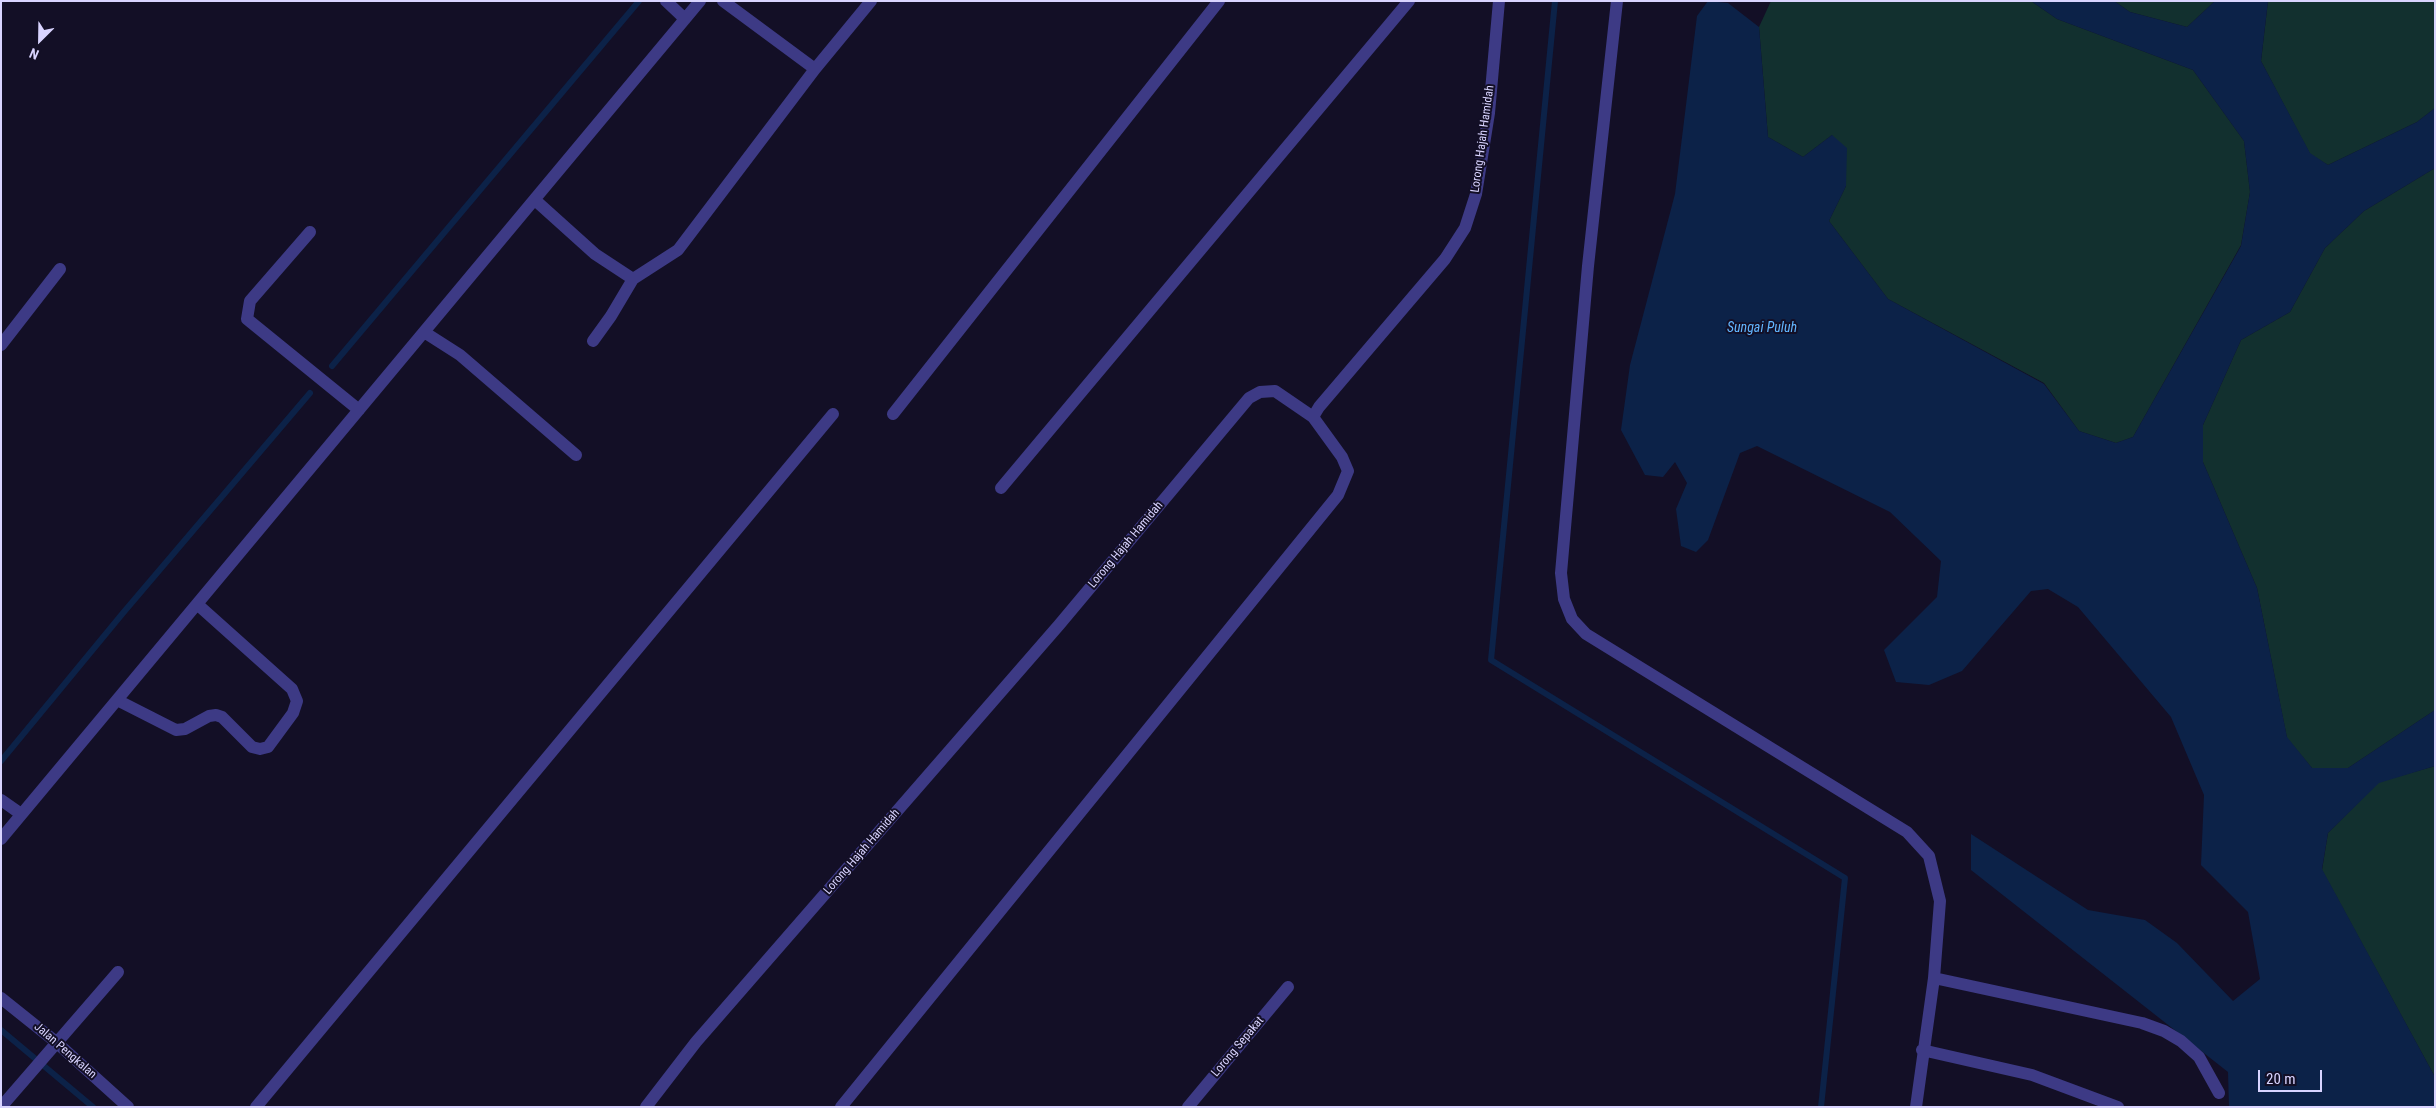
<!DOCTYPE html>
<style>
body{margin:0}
#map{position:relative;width:2436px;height:1108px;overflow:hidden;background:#130f26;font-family:"Roboto Condensed",sans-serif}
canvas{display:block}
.frame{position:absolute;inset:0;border:2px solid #d9d4ff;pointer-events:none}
.north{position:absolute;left:15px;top:15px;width:50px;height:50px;-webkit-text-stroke:4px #130f26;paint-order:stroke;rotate:203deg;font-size:14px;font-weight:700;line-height:20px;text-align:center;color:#d9d4ff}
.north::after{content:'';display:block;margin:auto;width:18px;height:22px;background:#d9d4ff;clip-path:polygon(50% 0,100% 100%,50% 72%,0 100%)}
.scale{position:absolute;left:2258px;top:1070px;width:64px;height:22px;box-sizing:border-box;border:2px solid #d9d4ff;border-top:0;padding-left:6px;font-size:15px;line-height:18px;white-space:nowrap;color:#d9d4ff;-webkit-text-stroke:4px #130f26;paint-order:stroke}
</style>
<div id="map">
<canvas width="2436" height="1108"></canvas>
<div class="frame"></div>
<div class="north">N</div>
<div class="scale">20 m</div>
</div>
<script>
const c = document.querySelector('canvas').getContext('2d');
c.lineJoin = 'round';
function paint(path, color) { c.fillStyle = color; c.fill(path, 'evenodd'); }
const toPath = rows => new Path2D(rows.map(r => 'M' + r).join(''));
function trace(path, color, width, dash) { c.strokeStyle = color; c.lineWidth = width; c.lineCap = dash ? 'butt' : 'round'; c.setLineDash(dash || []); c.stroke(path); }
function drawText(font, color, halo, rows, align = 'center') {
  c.font = font + ' "Roboto Condensed",sans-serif'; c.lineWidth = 4; c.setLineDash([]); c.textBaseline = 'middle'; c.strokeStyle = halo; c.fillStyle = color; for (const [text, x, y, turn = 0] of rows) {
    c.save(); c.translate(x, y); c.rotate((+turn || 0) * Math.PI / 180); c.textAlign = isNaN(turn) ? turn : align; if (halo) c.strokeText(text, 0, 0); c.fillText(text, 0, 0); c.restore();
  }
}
paint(toPath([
 [1771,1,2031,1,2057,19,2193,70,2244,141,2250,192,2241,245,2133,437,2116,443,2079,431,2044,383,1888,299,1829,221,1846,186,1832,135,1803,157,1768,137,1759,27],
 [2114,1,2215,1,2187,27,2130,12],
 [2268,1,2435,1,2435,108,2417,122,2328,165,2310,154,2261,61],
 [2435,168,2435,710,2348,768,2312,768,2287,738,2257,588,2203,462,2203,425,2241,340,2290,312,2325,248,2364,211],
 [2435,766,2435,1077,2322,870,2328,833,2379,782]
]), '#12302f');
paint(toPath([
 [1708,1,1728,3,1759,27,1768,137,1803,157,1832,135,1847,148,1846,186,1829,221,1888,299,2044,384,2079,431,2116,443,2133,437,2241,246,2250,192,2244,141,2193,70,2057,19,2031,1,2114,1,2130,12,2187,27,2215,1,2268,1,2261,61,2310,153,2328,165,2417,122,2435,108,2435,168,2364,211,2325,248,2290,312,2241,340,2203,425,2203,462,2257,588,2287,737,2312,768,2348,768,2435,710,2435,766,2379,783,2328,833,2322,869,2435,1077,2435,1107,2229,1107,2228,1072,1971,870,1971,834,2088,910,2145,920,2177,943,2233,1001,2260,979,2248,912,2201,865,2204,795,2171,717,2078,607,2048,589,2031,591,1962,671,1929,685,1896,682,1884,650,1937,597,1941,561,1890,512,1757,446,1740,453,1708,540,1696,552,1681,546,1676,509,1687,483,1675,462,1663,477,1645,475,1621,430,1630,365,1675,194,1697,16]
]), '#0c2248');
trace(toPath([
 [1555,1,1491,660,1845,878,1821,1107],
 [332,366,639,1],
 [1,761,123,613,310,393],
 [1,1030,93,1107]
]), '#0c2248', 6);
trace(toPath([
 [666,1,685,19],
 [1617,1,1588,266,1561,573,1564,599,1572,619,1586,634,1907,832,1929,856,1940,901,1934,978,1916,1107],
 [815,69,871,1],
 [535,200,595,254,633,279],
 [310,232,250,301,247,319,359,410],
 [424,332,460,355,576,455],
 [593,341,611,316,633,279,678,250,815,69,723,1],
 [1,345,60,269],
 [893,414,1219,1],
 [1001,488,1409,1],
 [117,700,176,730,185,729,209,716,216,715,222,717,252,747,260,749,268,747,293,713,297,701,292,689,197,604],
 [1,800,21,814],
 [1,839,700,1],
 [1934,978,2142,1023,2164,1031,2181,1041,2199,1057,2219,1093],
 [1,998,56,1042,128,1107],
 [1922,1050,2032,1075,2118,1107],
 [1,1107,118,972],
 [256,1107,833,414],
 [646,1107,696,1042,1059,625,1249,398,1260,392,1275,391,1313,417,1319,407,1445,259,1465,228,1476,194,1489,113,1499,1],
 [841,1107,1338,495,1348,471,1342,457,1313,417],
 [1188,1107,1288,987]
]), '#3d3a85', 12);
drawText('12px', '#d9d4ff', '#130f26', [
 ["Lorong Hajah Hamidah",1483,139,-82],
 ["Lorong Hajah Hamidah",1126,545,-50],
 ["Lorong Hajah Hamidah",862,852,-49],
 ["Lorong Sepakat",1238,1047,-50],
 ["Jalan Pengkalan",65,1051,41]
]);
drawText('italic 14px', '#62b6ff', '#130f26', [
 ["Sungai Puluh",1762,328]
]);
</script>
